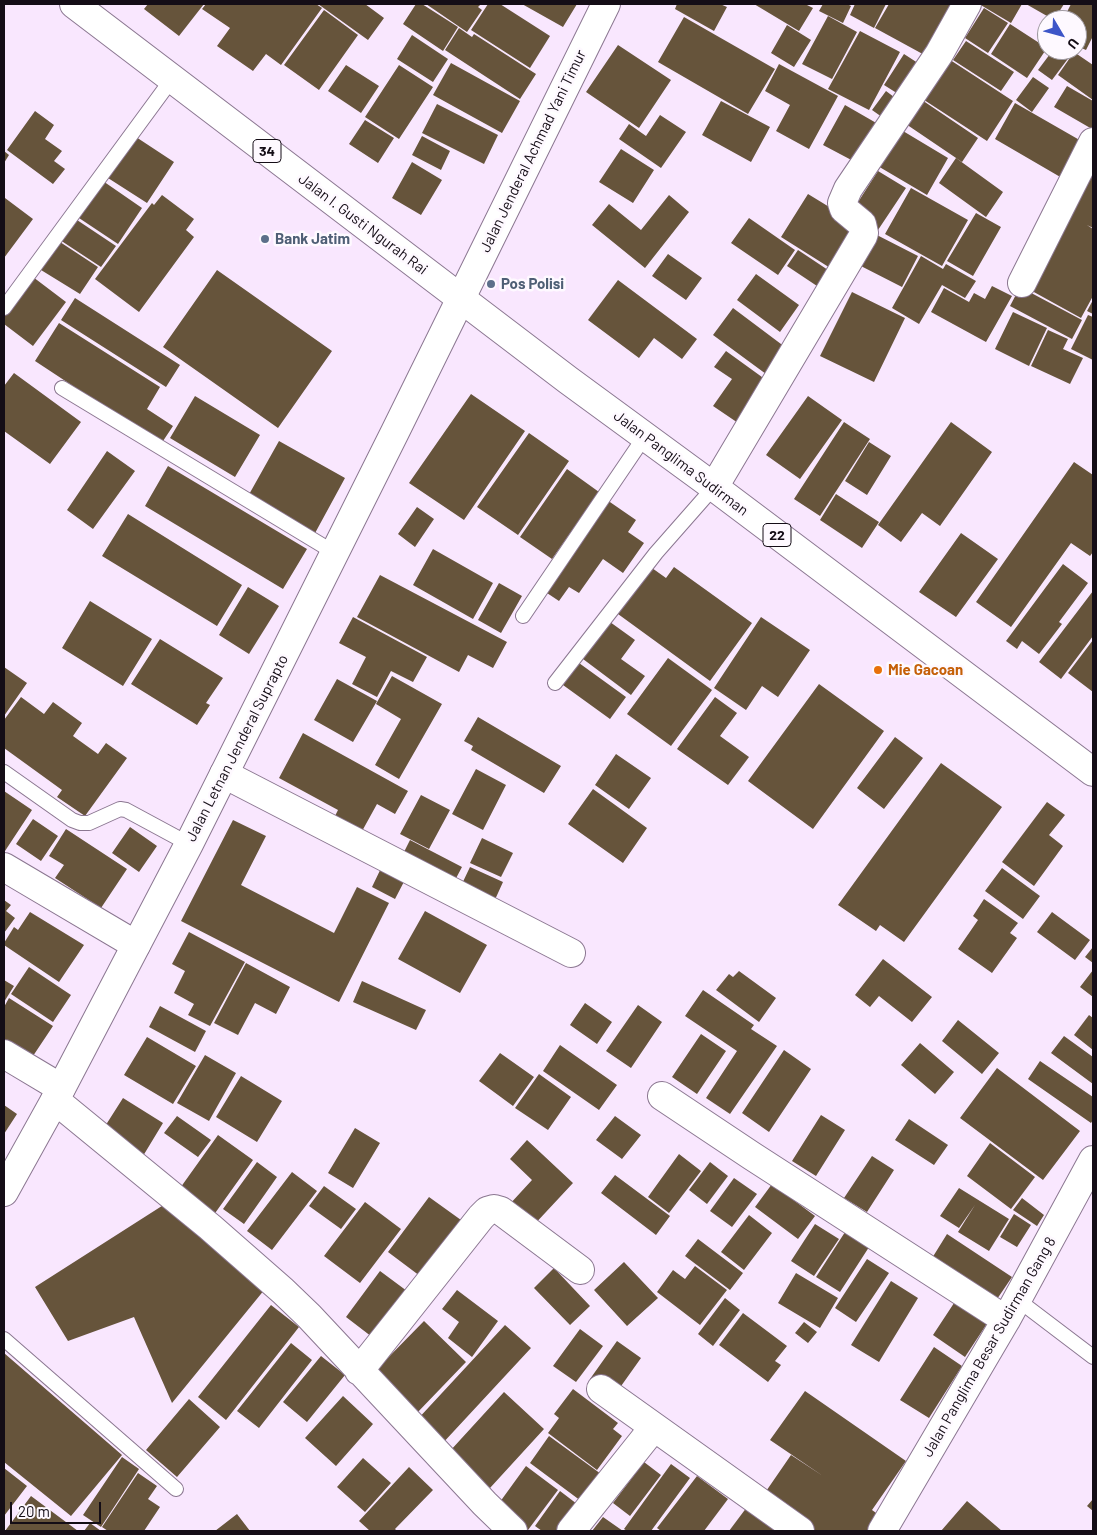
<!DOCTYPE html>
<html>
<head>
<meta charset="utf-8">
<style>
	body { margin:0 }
	#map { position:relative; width:1097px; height:1535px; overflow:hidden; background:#f9e7fe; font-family:Barlow,sans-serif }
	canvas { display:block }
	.frame { position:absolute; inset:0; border:5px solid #140d16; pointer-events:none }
	.north { position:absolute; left:1037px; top:10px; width:50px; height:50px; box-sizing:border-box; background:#fef9ff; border:1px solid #a09ba2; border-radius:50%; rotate:127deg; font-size:14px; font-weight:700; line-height:20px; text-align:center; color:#140d16 }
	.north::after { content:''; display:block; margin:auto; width:18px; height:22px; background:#3d55c8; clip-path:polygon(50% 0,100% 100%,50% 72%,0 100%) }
	.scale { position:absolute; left:10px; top:1502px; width:91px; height:22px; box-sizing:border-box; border:2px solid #140d16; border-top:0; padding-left:6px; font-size:15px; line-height:18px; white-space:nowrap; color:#140d16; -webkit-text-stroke:4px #fef9ff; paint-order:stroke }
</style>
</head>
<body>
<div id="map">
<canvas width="1097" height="1535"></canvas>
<div class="frame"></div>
<div class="north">U</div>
<div class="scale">20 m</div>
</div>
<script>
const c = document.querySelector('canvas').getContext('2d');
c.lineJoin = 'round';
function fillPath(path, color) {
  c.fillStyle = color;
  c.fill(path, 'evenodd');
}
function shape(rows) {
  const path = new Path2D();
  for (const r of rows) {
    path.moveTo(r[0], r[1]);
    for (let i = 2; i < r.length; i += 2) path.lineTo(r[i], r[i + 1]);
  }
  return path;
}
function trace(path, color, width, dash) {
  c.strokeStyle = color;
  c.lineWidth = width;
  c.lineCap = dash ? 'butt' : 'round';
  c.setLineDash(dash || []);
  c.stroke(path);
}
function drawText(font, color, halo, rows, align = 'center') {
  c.font = font + ' Barlow,sans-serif';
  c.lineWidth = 5;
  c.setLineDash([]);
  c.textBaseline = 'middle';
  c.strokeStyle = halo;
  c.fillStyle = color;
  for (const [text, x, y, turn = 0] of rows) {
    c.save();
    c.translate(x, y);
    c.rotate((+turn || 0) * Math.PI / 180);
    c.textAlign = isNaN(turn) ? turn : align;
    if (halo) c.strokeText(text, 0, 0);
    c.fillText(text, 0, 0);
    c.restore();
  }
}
fillPath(shape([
	[148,4,204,4,179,36,144,9],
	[206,4,316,4,322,8,281,65,266,54,253,71,217,46,230,28,202,9],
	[318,4,365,4,384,18,368,40],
	[416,4,422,4,458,27,443,51,403,24],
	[426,4,481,4,478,7,482,10,467,32],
	[488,4,500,4,550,36,530,68,471,30],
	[522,4,577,4,563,27],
	[677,4,720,4,727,7,714,31,675,9],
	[754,4,805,4,813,8,799,31],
	[823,4,847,4,851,6,843,23,819,11],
	[855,4,886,4,874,28,850,15],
	[889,4,954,4,930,58,875,28],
	[979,4,1022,4,1011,23],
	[1026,4,1064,4,1054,20],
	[1071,4,1093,4,1093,36,1086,50,1077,46,1077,20,1063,20],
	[984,8,1008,23,988,53,965,38],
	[324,10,358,35,319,90,284,65],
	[828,16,857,32,832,79,802,64],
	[684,17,775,69,748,114,658,62],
	[1010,24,1047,48,1027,78,991,54],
	[787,25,811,40,794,67,771,53],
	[459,28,472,37,474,34,536,74,520,99,445,50],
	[860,31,900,52,869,110,828,89],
	[412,35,448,59,433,82,397,59],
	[966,41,1014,72,1001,91,953,60],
	[618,45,671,80,639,128,586,92],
	[1053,50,1061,50,1070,56,1052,80,1038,70],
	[1074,52,1093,65,1093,100,1058,75],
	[904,54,924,67,903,97,884,85],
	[941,54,1013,101,987,141,915,94],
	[451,63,520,101,502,133,433,95],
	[779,64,838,96,809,149,776,131,790,105,765,91],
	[346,65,379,86,361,113,328,91],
	[399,65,433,87,399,139,365,117],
	[1033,77,1049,88,1032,112,1016,100],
	[1067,86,1093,101,1093,127,1092,129,1054,107],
	[886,91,902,103,889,122,872,110],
	[916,96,978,138,962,162,900,120],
	[721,101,770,127,751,162,702,135],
	[1015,103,1083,142,1062,178,995,139],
	[437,104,498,135,484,164,422,133],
	[845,105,878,124,857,163,823,145],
	[35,111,54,125,45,139,62,151,54,161,65,169,53,184,7,150],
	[660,115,686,132,661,168,619,139,629,124,646,136],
	[365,120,394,138,378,163,349,144],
	[893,125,948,158,927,195,871,162],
	[422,136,450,151,441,170,412,155],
	[136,137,174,162,147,203,108,178],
	[621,149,654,170,633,203,599,182],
	[4,151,9,155,4,163],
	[956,158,1003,192,986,217,939,183],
	[412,162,442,180,421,215,392,198],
	[1093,167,1093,228,1087,225,1093,229,1093,296,1081,318,1023,286],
	[878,171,906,188,878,230,851,213],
	[100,179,142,208,118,244,76,216],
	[911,188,968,220,942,266,885,234],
	[808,194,862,227,835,271,781,237],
	[162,195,194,219,186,230,194,237,139,312,95,279,152,203,154,205],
	[669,195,689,212,645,268,592,225,609,204,641,230],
	[5,198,33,219,4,258,4,200],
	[976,213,1001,227,973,276,947,261],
	[74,218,116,246,101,267,60,240],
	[749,218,795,250,778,275,731,243],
	[871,232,918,256,902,287,855,263],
	[60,242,98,267,80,294,41,270],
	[798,250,828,270,817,286,787,266],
	[668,254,702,278,686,300,652,276],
	[921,256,943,269,946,264,976,281,965,298,942,285,919,324,892,308],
	[217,270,332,351,278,428,163,347],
	[756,274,799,305,780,332,737,300],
	[33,277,66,302,33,346,4,324,4,316],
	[618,280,697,339,682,359,654,338,639,358,588,320],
	[992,286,1012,296,986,342,931,312,944,288,969,302,974,293,985,299],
	[1020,287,1082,320,1072,339,1010,306],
	[852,292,905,318,874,382,820,356],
	[75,298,180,365,166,387,61,320],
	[1093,300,1093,314,1087,311],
	[733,308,785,347,766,374,713,335],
	[1013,312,1047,328,1029,366,995,349],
	[1088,315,1093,317,1093,360,1071,349],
	[59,323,160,387,147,409,173,426,161,444,35,361],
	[1048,330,1068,339,1063,349,1083,358,1070,384,1031,366],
	[726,351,773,385,744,427,713,406,732,379,714,367],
	[14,373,81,422,50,464,4,431,4,386],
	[471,394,525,431,464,520,409,483],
	[195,396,260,435,235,477,170,438],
	[808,396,842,420,800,479,766,455],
	[844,422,870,439,820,516,794,499],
	[951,422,992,452,940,526,922,513,901,542,878,525],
	[529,433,569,461,518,535,477,507],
	[279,441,345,478,314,535,247,498],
	[869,442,891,456,867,495,845,481],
	[107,451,135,471,93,529,67,510],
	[1074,462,1093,475,1093,552,1090,556,1071,543,1011,627,976,602],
	[168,466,307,549,283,589,145,506],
	[567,469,599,492,552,559,520,537],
	[836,494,879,522,862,548,820,520],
	[607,500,636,520,628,532,644,543,623,573,603,559,579,593,569,587,559,601,544,591],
	[417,507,434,519,415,547,398,534],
	[128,514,242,585,217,626,102,556],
	[961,533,998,559,956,617,919,592],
	[433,549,493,583,473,619,413,585],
	[1063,564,1088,583,1059,622,1062,624,1039,654,1022,641,1017,649,1006,641],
	[674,567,752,623,710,681,618,614,652,568,666,578],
	[380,575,507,642,493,668,468,655,459,672,357,617],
	[499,583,522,596,501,633,478,620],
	[248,587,279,606,249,654,219,635],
	[1093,591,1093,636,1061,679,1039,662],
	[90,601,152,639,123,686,62,648],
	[353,617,427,657,413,682,391,671,377,697,352,684,366,657,339,643],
	[761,617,810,650,778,697,762,686,746,710,714,688],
	[610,622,635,640,621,659,645,676,631,695,583,659],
	[160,639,223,678,206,703,210,705,197,725,131,684],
	[1093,640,1093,692,1068,673],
	[668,658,712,690,671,746,627,714],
	[579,663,626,697,610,719,563,685],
	[4,667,27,683,4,716],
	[392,676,442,704,399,779,375,765,401,719,376,704],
	[337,679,377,701,353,742,314,720],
	[819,684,884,731,813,829,748,781],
	[21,697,44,714,53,702,82,723,73,736,98,754,106,743,127,758,85,816,57,797,62,790,4,748,4,720],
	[715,697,737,713,720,736,749,757,728,785,677,749],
	[478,717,561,766,544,793,471,750,473,746,464,741],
	[303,733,408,791,395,814,377,804,361,833,334,818,338,810,279,778],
	[895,737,923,758,884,809,857,788],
	[616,754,651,778,629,809,595,785],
	[941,763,1002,807,904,942,880,925,876,931,838,905],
	[476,769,506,785,483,830,452,814],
	[593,789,647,828,623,863,568,824],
	[4,791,32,810,5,851,4,850],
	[421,795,450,810,429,849,400,834],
	[1047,802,1065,815,1049,835,1063,846,1034,886,1002,862],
	[33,819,58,836,41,861,16,844],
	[233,820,266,836,241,885,334,933,357,887,389,903,339,1002,181,921],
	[130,827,157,846,139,872,112,853],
	[66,829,127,869,101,908,55,878,64,865,49,856],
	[482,838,513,853,501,877,470,863],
	[410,840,462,867,454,882,402,856],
	[384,862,408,874,395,899,372,887],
	[470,867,503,882,493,904,460,888],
	[1002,868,1040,896,1023,919,985,891],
	[984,899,1018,923,1010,933,1017,938,992,973,958,949,978,920,973,916],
	[4,900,11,905,6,911,15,918,4,933],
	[425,911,487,945,460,993,398,959],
	[30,912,84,945,59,982,4,945,4,943,14,927,18,930],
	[1052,912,1090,940,1075,960,1037,932],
	[189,932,245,962,210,1026,188,1015,194,1004,174,993,185,971,172,964],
	[1093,947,1093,963,1085,957],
	[883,959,932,997,912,1022,879,996,870,1007,855,995],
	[246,963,290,987,276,1014,255,1003,238,1035,214,1023],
	[29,967,71,995,53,1022,11,994],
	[1093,970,1093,997,1080,987],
	[739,971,776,998,759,1022,716,990,729,974,733,977],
	[4,980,14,986,4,1002],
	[362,981,426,1010,416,1030,353,1002],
	[703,990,754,1025,751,1029,777,1046,730,1114,706,1098,737,1051,685,1016],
	[9,998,53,1026,31,1059,4,1041,4,1007],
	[585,1003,612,1022,597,1044,570,1025],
	[638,1005,662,1022,631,1068,606,1051],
	[160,1006,206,1031,195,1052,149,1027],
	[1089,1015,1093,1018,1093,1050,1074,1035],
	[958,1020,999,1053,982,1074,942,1041],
	[701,1034,726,1051,697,1094,672,1077],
	[1064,1036,1093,1057,1093,1084,1051,1053],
	[147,1037,196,1066,173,1104,124,1075],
	[920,1043,954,1072,935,1094,901,1065],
	[560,1045,617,1085,599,1110,543,1071],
	[784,1050,811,1069,769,1132,742,1113],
	[500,1053,534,1077,513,1106,479,1081],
	[205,1055,236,1073,209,1121,177,1103],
	[1040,1061,1093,1097,1093,1120,1091,1123,1028,1079],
	[997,1068,1080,1131,1043,1180,960,1118],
	[539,1074,571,1097,548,1130,515,1108],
	[241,1076,282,1101,257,1142,216,1117],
	[123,1098,163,1123,143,1156,102,1131],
	[4,1105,17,1114,4,1134],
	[821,1115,845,1130,816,1176,792,1161],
	[177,1116,211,1140,198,1157,164,1133],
	[615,1116,641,1135,622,1159,596,1140],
	[909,1119,948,1145,934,1165,895,1140],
	[355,1128,380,1143,353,1188,328,1173],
	[218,1135,253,1160,213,1216,178,1191],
	[527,1140,573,1183,532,1227,509,1205,532,1180,510,1159],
	[990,1143,1035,1177,1011,1209,967,1176],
	[679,1154,701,1171,669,1213,648,1197],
	[872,1156,894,1170,867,1212,844,1198],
	[257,1162,277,1177,244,1224,223,1209],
	[710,1162,728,1176,707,1204,689,1190],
	[292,1172,317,1191,272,1250,247,1231],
	[615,1175,670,1216,656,1235,601,1193],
	[734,1178,757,1194,732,1227,710,1211],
	[772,1184,815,1216,798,1239,755,1207],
	[324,1186,356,1209,341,1229,309,1206],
	[959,1188,1009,1219,989,1251,958,1232,975,1205,959,1228,940,1216],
	[429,1197,461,1220,420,1276,388,1252],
	[1022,1198,1044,1215,1037,1226,1013,1210],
	[365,1202,401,1229,360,1283,324,1256],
	[165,1204,265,1289,172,1403,134,1317,68,1341,35,1287],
	[1014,1214,1031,1225,1017,1247,1000,1237],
	[749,1215,772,1233,744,1270,721,1252],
	[815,1224,839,1239,814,1276,791,1261],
	[847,1229,871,1244,840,1292,816,1277],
	[947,1234,1012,1277,993,1305,929,1263],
	[698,1239,743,1273,730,1290,685,1256],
	[867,1259,889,1273,856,1322,835,1308],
	[624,1262,658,1298,627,1326,594,1290],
	[695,1266,727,1290,700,1325,657,1292,673,1270,685,1279],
	[554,1268,590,1306,570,1325,534,1288],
	[380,1271,411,1294,376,1340,346,1317],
	[796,1273,838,1298,820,1328,778,1303],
	[891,1281,918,1298,879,1362,851,1345],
	[457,1290,498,1321,472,1357,448,1338,459,1322,442,1309],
	[958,1297,990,1319,965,1357,933,1335],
	[725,1298,740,1310,713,1346,698,1334],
	[271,1305,299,1327,226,1420,198,1397],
	[743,1313,787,1346,775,1361,781,1365,768,1382,719,1345],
	[424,1321,466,1362,416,1414,374,1372],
	[804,1322,817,1332,808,1343,795,1333],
	[505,1325,531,1348,441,1445,416,1421],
	[580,1329,603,1346,576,1382,553,1366],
	[617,1341,641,1358,614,1396,590,1379],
	[291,1343,312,1360,259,1428,237,1411],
	[934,1347,962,1366,929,1418,900,1400],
	[4,1353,122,1455,71,1516,4,1462],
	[321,1356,345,1375,307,1422,283,1402],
	[573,1389,618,1423,613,1429,622,1436,597,1470,548,1433,559,1418,554,1414],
	[805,1391,906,1461,872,1510,883,1518,875,1531,805,1531,760,1500,791,1455,823,1476,770,1440],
	[504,1392,544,1429,490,1488,450,1451],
	[343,1396,373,1424,336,1466,305,1438],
	[189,1399,220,1427,177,1477,146,1450],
	[549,1436,601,1474,581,1501,530,1463],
	[122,1457,139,1469,101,1527,83,1515],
	[363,1458,391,1483,365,1512,337,1487],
	[644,1462,661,1475,630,1516,613,1503],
	[671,1464,690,1478,651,1531,627,1531,624,1529],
	[526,1466,558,1490,528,1530,497,1506],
	[409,1467,433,1490,395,1529,397,1531,370,1531,359,1521],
	[4,1468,27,1486,4,1516],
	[138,1473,157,1486,148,1499,160,1507,144,1531,108,1531,102,1527],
	[697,1476,728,1499,704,1531,661,1531,657,1528],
	[560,1491,577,1504,557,1531,542,1531,535,1526],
	[31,1496,78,1531,5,1531],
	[1093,1499,1093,1511,1087,1506],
	[967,1501,1002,1531,941,1531],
	[750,1503,788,1531,729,1531],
	[237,1514,250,1531,215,1531],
	[603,1517,623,1531,592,1531],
	[90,1523,101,1531,84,1531]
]), '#66543b');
const lane = shape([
	[4,308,172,79],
	[62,388,335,553],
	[523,616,645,436],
	[555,683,656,553,714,487],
	[4,772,72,820,80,823,89,823,120,809,126,810,189,844],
	[1018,1300,1093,1357],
	[4,1339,176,1489]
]);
const street = shape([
	[1022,283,1093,142],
	[714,487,863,236,864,233,862,224,844,209,842,203,848,189,939,54,967,4],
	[224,774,571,953],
	[4,867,136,945],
	[4,1054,61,1088],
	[662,1096,752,1156,1006,1320],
	[55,1100,210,1227,283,1291,309,1316,485,1504,513,1531],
	[359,1371,481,1217,487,1211,494,1209,501,1211,580,1270],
	[601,1389,800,1531],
	[571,1531,654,1427],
	[882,1531,1006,1320,1093,1160]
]);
const secondary = shape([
	[4,1192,55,1100,189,844,395,432,606,4]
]);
const highway = shape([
	[74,4,568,380,714,487,1093,772]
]);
trace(lane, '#8b7791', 16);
trace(street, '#8b7791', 30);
trace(secondary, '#8b7791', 30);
trace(highway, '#8b7791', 30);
trace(lane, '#fff', 14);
trace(street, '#fff', 28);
trace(secondary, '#fff', 28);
trace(highway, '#fff', 28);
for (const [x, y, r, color] of [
	[265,239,5,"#5c6f8a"],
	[491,284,5,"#5c6f8a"],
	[878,670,5,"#e8710a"]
]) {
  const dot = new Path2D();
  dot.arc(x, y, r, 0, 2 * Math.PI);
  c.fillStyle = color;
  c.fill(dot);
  trace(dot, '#fef9ff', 2);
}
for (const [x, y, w] of [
	[267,151,28],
	[777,535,28]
]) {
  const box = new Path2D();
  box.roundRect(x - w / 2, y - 11.5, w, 23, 4);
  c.fillStyle = '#fef9ff';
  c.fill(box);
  trace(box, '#140d16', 1);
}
drawText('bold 14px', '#140d16', null, [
	["34",267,151],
	["22",777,535]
]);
drawText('15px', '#140d16', '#fef9ff', [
	["Jalan Jenderal Achmad Yani Timur",533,151,-64],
	["Jalan I. Gusti Ngurah Rai",363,224,37],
	["Jalan Panglima Sudirman",681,463,37],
	["Jalan Letnan Jenderal Suprapto",237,748,-63],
	["Jalan Panglima Besar Sudirman Gang 8",989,1347,-60]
]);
drawText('bold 15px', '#4e5e75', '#fef9ff', [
	["Bank Jatim",275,239],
	["Pos Polisi",501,284]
], 'left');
drawText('bold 15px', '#c56008', '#fef9ff', [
	["Mie Gacoan",888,670]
], 'left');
</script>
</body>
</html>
